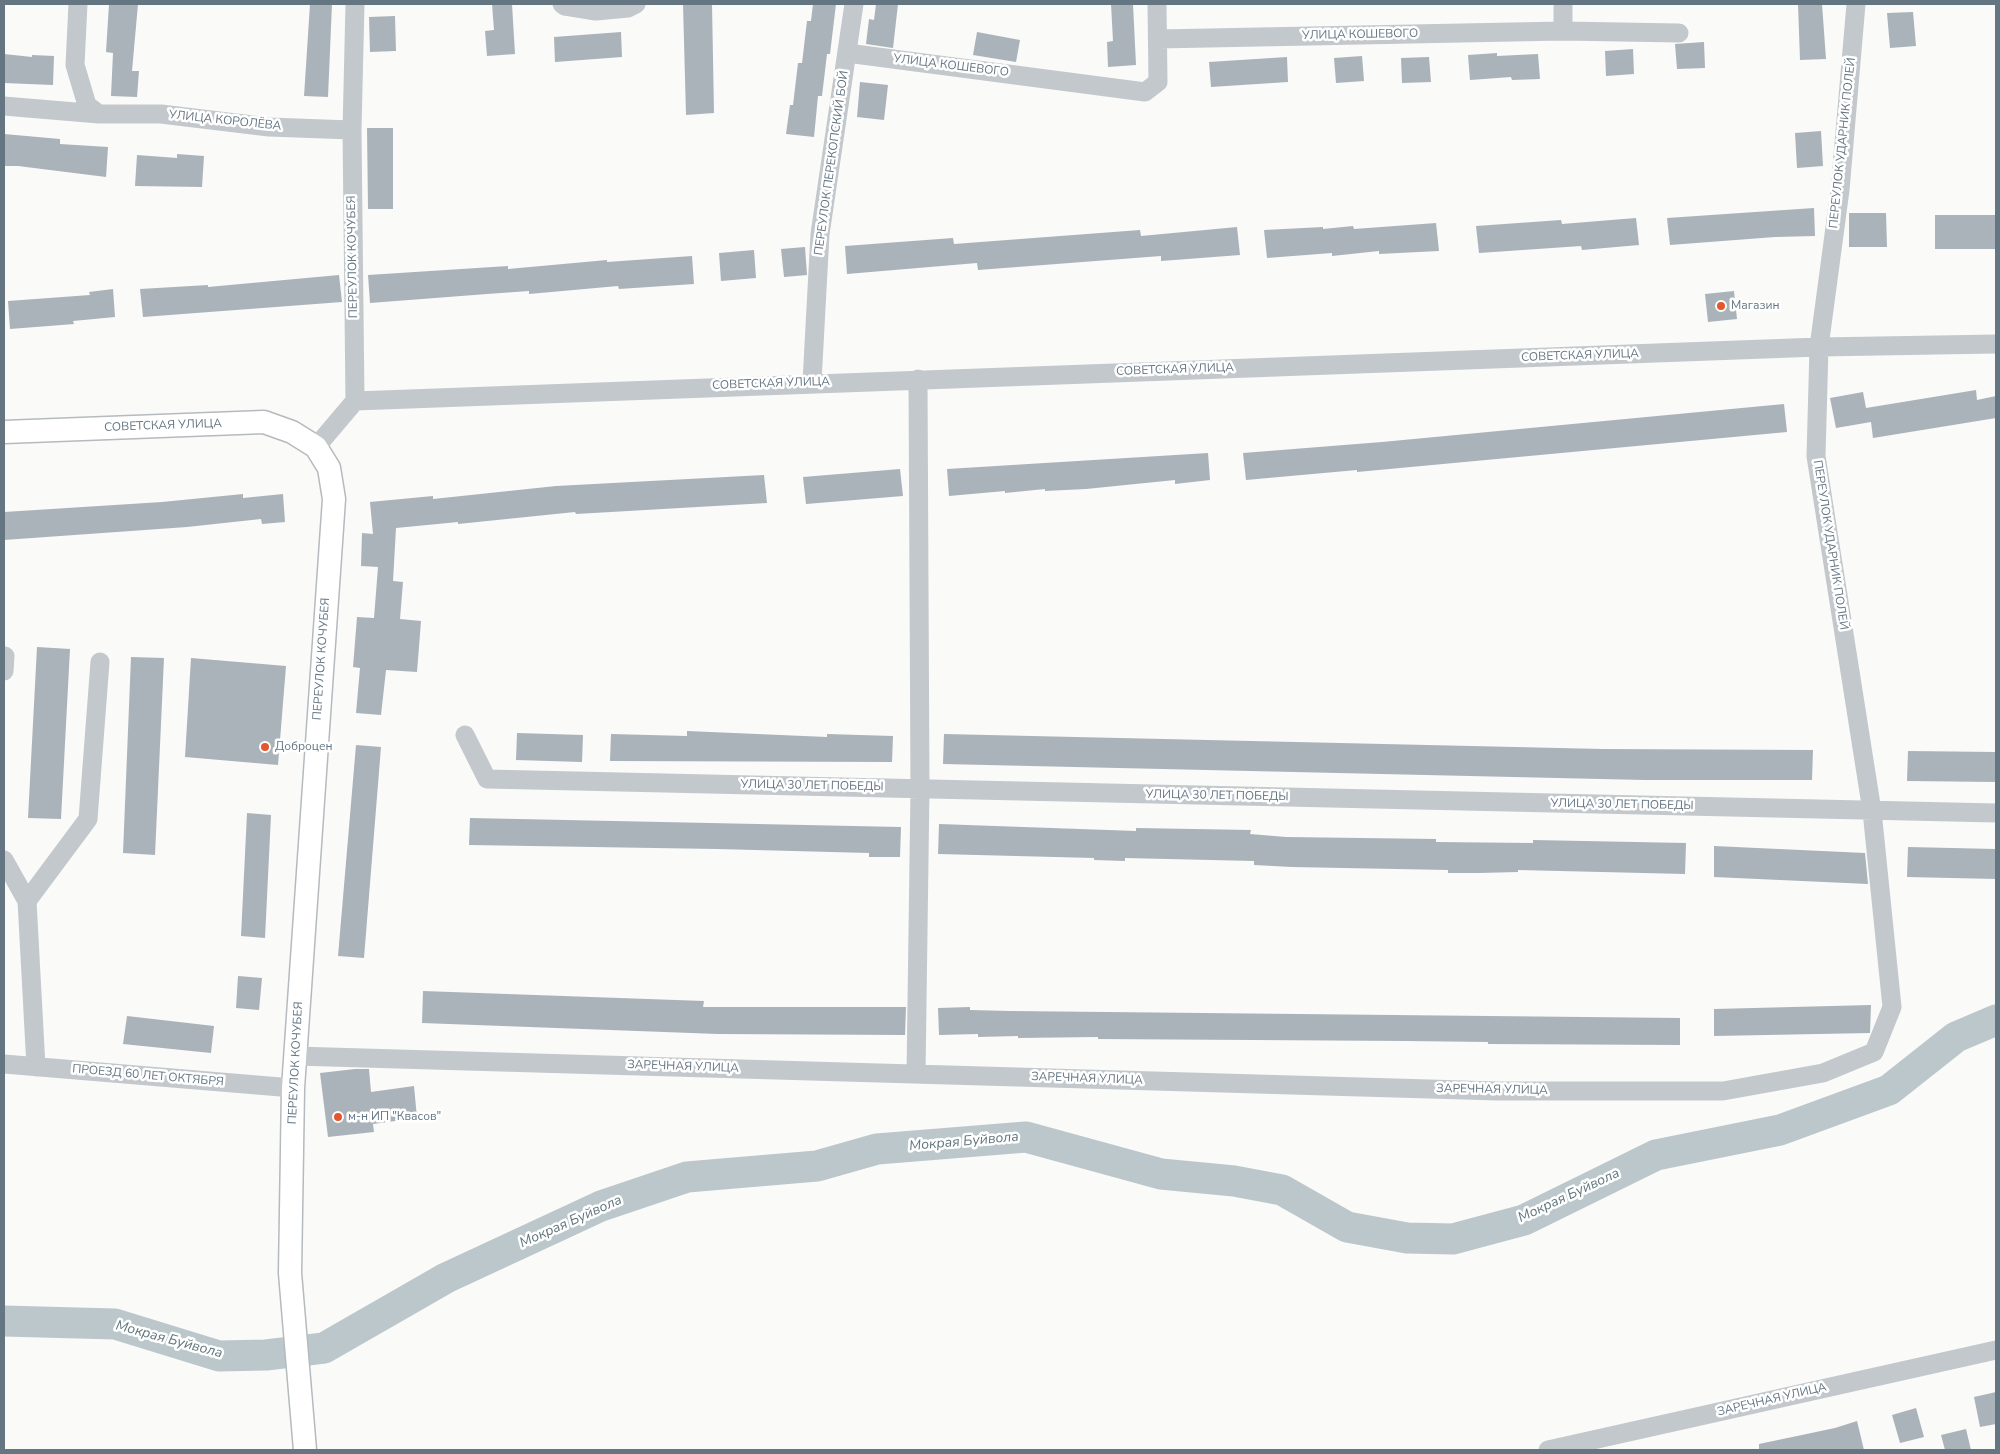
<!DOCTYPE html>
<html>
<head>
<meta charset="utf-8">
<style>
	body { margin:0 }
	#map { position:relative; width:2000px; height:1454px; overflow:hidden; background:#fafaf8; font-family:"Nunito Sans",sans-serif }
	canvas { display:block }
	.frame { position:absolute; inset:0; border:5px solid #657683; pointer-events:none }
</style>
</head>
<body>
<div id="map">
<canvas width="2000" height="1454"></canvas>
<div class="frame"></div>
</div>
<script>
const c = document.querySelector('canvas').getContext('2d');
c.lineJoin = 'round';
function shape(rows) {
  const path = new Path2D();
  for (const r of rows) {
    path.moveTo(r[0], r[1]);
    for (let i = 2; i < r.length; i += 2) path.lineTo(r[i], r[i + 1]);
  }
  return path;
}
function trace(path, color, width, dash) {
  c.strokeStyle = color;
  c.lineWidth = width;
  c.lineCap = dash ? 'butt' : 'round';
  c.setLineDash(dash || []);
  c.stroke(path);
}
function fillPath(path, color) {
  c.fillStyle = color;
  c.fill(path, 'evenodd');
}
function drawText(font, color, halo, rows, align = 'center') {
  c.font = font + ' "Nunito Sans",sans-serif';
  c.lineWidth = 5;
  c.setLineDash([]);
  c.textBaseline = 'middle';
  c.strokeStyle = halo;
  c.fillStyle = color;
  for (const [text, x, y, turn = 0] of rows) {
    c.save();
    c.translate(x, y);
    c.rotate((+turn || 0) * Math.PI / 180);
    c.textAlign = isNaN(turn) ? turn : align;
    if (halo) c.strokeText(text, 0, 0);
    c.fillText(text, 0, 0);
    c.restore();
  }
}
trace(shape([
	[4,1321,115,1324,219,1356,266,1355,324,1348,446,1278,601,1206,687,1177,817,1166,877,1149,1026,1137,1161,1174,1234,1181,1282,1190,1347,1227,1407,1238,1453,1239,1524,1220,1656,1155,1780,1130,1889,1090,1956,1037,1996,1020]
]), '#bbc7cb', 31);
fillPath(shape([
	[109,4,138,4,132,71,139,71,137,97,111,96,113,53,106,52],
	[310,4,332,4,328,97,304,96],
	[492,4,512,4,515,54,487,56,485,31,494,30],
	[683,4,712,4,714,113,686,115],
	[813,4,836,4,830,54,827,54,822,96,818,96,814,137,786,134,790,105,793,105,798,63,802,63,807,21,811,21],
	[876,4,898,4,893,48,866,44,869,19,874,20],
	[1111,4,1133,4,1136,65,1108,67,1107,42,1113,41],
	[1798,4,1822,4,1826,59,1800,60],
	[1913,12,1916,46,1890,48,1887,13],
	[395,16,396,51,370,52,369,17],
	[621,32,622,57,555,62,554,37],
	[977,32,1020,40,1016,62,973,55],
	[1704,42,1705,68,1677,69,1675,44],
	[1633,49,1634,74,1606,76,1605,51],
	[1497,53,1497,56,1538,54,1540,79,1512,80,1511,77,1470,80,1468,55],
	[4,54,32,57,32,55,54,56,53,85,4,83],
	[1362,56,1364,81,1336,83,1334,58],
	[1287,57,1288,82,1211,87,1209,62],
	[1429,57,1431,82,1402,83,1401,58],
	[860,82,888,85,884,120,857,117],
	[367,128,393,128,393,209,368,209],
	[1821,131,1823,166,1797,168,1795,133],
	[4,134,60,139,60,144,108,147,106,177,18,166,4,166],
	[177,154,204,156,202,187,135,186,137,155,177,158],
	[1814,208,1815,236,1775,237,1670,245,1667,218],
	[1849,213,1886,213,1887,247,1849,247],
	[1935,215,1996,215,1996,249,1935,249],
	[1636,218,1639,245,1582,250,1581,246,1479,253,1476,226,1561,220,1562,224],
	[1436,223,1439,251,1379,254,1379,251,1332,256,1332,253,1267,258,1264,230,1323,227,1323,229,1353,226,1354,229],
	[1237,227,1240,255,1161,261,1161,256,978,270,977,263,847,274,845,246,953,238,954,244,1140,230,1141,236],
	[805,247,807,275,784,277,781,249],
	[754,250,756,278,721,281,719,253],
	[692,256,694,284,619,289,618,286,529,294,529,291,487,294,370,303,368,275,508,266,508,269,607,260,607,262],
	[339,275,342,302,143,317,140,289,208,285,208,287],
	[113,289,115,317,73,321,74,324,10,329,8,301,90,295,89,292],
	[1734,291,1737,319,1708,322,1705,294],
	[1976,390,1977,400,1996,396,1996,418,1873,438,1871,422,1836,428,1830,398,1863,392,1866,408],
	[1784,404,1787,432,1357,472,1357,470,1246,480,1243,453,1382,442],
	[1208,453,1210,480,1175,484,1175,480,1086,489,1045,491,1045,489,1005,493,1005,491,949,496,947,469],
	[900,469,903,496,806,504,803,477],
	[764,475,767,503,576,514,575,512,458,524,458,522,396,528,393,581,403,582,400,619,421,621,417,672,386,670,381,715,356,713,360,668,353,667,357,617,374,618,378,567,361,566,362,533,373,534,370,502,433,496,433,499,556,486],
	[243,494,243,498,283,494,285,522,262,524,261,519,187,527,4,540,4,512,162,502],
	[37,647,70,649,61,819,28,818],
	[131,657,164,658,155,855,123,853],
	[191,658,286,666,278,765,185,757],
	[687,731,827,737,827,734,893,736,892,762,610,761,611,734,687,736],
	[517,733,583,735,582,762,516,760],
	[944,734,1603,749,1813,750,1812,780,1645,780,943,764],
	[356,745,381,747,364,958,338,956],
	[1908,751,1996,752,1996,782,1907,781],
	[247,813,271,815,265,938,241,936],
	[470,818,901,827,900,857,869,857,869,853,717,849,469,845],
	[939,824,1136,831,1136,828,1251,830,1250,834,1286,837,1436,839,1436,842,1533,843,1533,840,1686,843,1685,874,1518,870,1518,872,1479,873,1448,873,1448,870,1292,867,1254,865,1254,861,1125,858,1125,861,1094,860,1094,858,938,854],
	[1714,846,1865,853,1868,884,1714,877],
	[1908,847,1996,849,1996,879,1907,877],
	[238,976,262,978,259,1010,236,1008],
	[423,991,704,1001,703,1007,906,1007,905,1035,718,1034,422,1023],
	[1871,1005,1870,1033,1714,1036,1714,1009],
	[970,1007,970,1010,1010,1011,1680,1018,1680,1045,1488,1044,1488,1042,1406,1041,1098,1039,1098,1037,1018,1038,1018,1036,978,1037,978,1034,939,1035,938,1008],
	[127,1016,214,1026,211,1053,123,1044],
	[355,1069,369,1069,371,1092,414,1086,417,1118,373,1124,374,1132,328,1137,320,1073],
	[1996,1392,1996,1424,1980,1427,1974,1397],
	[1916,1408,1924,1437,1900,1443,1892,1415],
	[1857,1421,1864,1450,1759,1450,1759,1444,1835,1428],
	[1966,1429,1971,1450,1945,1450,1941,1435]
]), '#aab3b9');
const major = shape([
	[4,432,264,422,292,432,316,447,329,468,334,499,293,1088,290,1273,305,1450]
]);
trace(major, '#b5babe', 25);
trace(shape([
	[78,4,75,65,87,105,99,114],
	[562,4,565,6,596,11,628,8,636,4],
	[1563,31,1563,4],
	[1158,39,1563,31,1679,33],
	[847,53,1145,92,1158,82,1157,4],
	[4,106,99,114,161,114,269,127,352,130],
	[812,382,820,234,854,4],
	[355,401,1819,347,1996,344],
	[316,447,355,401,352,130,355,4],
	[4,671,5,656],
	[465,735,487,779,1996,813],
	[4,860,27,901],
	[295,1056,1498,1091,1723,1091,1823,1073,1874,1052,1892,1007,1872,811,1816,456,1819,347,1840,190,1856,4],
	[4,1064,293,1088],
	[36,1067,27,901,88,819,100,662],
	[916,1074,920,789,918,379],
	[1548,1450,1996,1350]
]), '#c3c8cc', 19);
trace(major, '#fff', 22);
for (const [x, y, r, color] of [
	[1721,306,5,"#e4572e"],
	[265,747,5,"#e4572e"],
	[338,1117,5,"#e4572e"]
]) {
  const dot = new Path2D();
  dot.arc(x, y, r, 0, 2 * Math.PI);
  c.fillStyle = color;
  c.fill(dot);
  trace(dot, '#fff', 2);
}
drawText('12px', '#657683', '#fff', [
	["УЛИЦА КОШЕВОГО",1360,35,-1],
	["УЛИЦА КОШЕВОГО",951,66,7],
	["УЛИЦА КОРОЛЁВА",225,121,6],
	["ПЕРЕУЛОК УДАРНИК ПОЛЕЙ",1843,143,-84],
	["ПЕРЕУЛОК ПЕРЕКОПСКИЙ БОЙ",832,163,-82],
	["ПЕРЕУЛОК КОЧУБЕЯ",353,257,-91],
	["СОВЕТСКАЯ УЛИЦА",1580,356,-2],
	["СОВЕТСКАЯ УЛИЦА",1175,370,-2],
	["СОВЕТСКАЯ УЛИЦА",771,384,-2],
	["СОВЕТСКАЯ УЛИЦА",163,426,-2],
	["ПЕРЕУЛОК УДАРНИК ПОЛЕЙ",1830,545,81],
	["ПЕРЕУЛОК КОЧУБЕЯ",322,659,-86],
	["УЛИЦА 30 ЛЕТ ПОБЕДЫ",812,786,1],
	["УЛИЦА 30 ЛЕТ ПОБЕДЫ",1217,796,1],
	["УЛИЦА 30 ЛЕТ ПОБЕДЫ",1622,805,1],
	["ПЕРЕУЛОК КОЧУБЕЯ",296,1063,-87],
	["ЗАРЕЧНАЯ УЛИЦА",683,1067,2],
	["ПРОЕЗД 60 ЛЕТ ОКТЯБРЯ",148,1076,5],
	["ЗАРЕЧНАЯ УЛИЦА",1087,1079,2],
	["ЗАРЕЧНАЯ УЛИЦА",1492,1090,1],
	["ЗАРЕЧНАЯ УЛИЦА",1772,1400,-13]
]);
drawText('12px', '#657683', '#fff', [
	["Магазин",1731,306],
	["Доброцен",275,747],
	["м-н ИП \"Квасов\"",348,1117]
], 'left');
drawText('italic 14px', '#60757c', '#fff', [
	["Мокрая Буйвола",964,1142,-5],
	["Мокрая Буйвола",1569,1196,-25],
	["Мокрая Буйвола",571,1222,-24],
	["Мокрая Буйвола",169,1340,15]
]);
</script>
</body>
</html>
